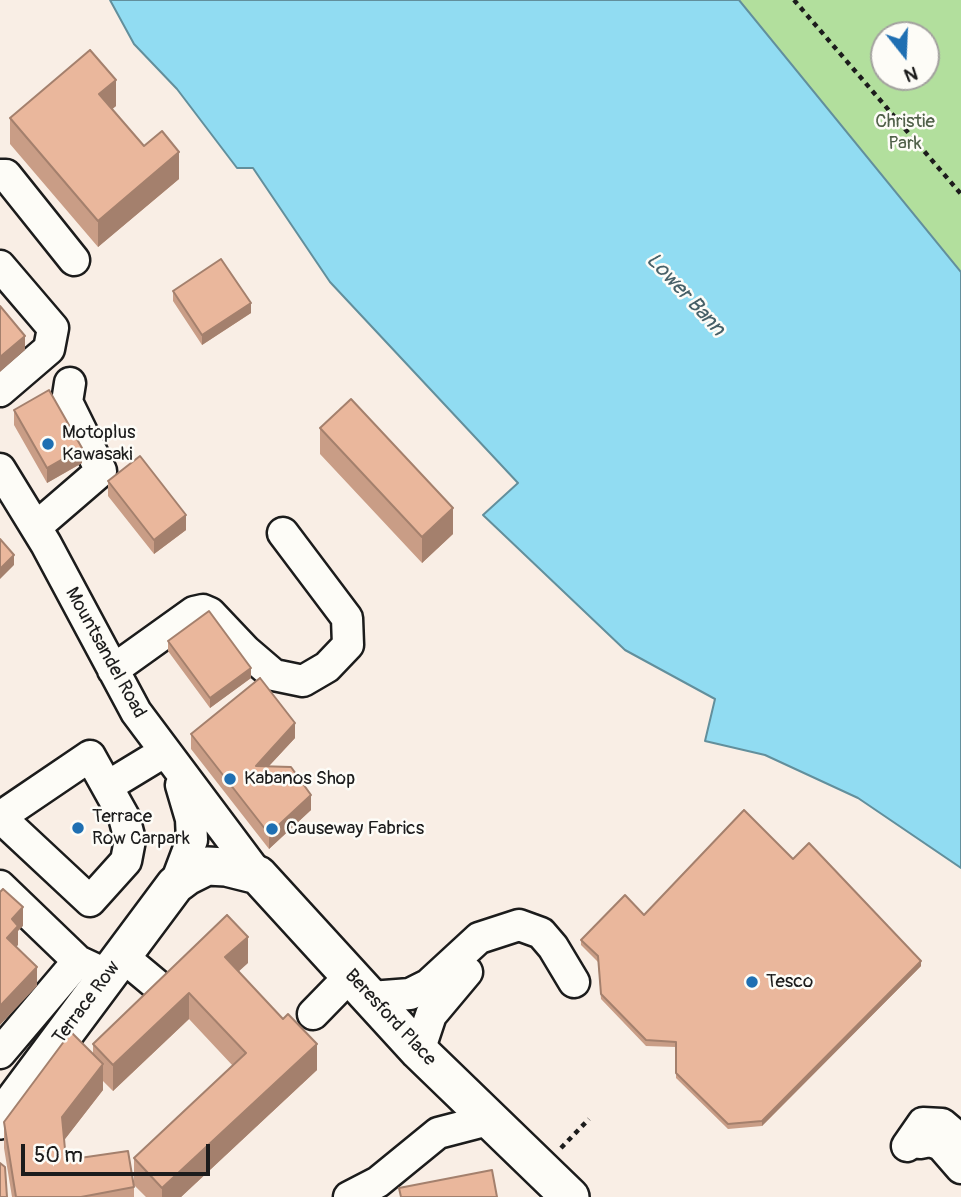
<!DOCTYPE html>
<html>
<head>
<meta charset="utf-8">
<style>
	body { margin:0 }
	#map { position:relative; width:961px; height:1197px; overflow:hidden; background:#f9eee5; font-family:Pangolin,sans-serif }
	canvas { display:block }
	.north { position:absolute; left:870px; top:21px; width:70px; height:70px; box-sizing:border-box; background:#fdfcf7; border:2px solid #a3a29f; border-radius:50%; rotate:162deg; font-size:19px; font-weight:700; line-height:28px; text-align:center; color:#1c1c1c }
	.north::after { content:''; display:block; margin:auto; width:24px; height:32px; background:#1f6fb2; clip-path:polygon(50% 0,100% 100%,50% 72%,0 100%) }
	.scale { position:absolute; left:21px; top:1144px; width:189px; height:32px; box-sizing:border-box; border:4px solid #1c1c1c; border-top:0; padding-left:9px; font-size:21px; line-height:24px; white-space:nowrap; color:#1c1c1c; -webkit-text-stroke:5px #fdfcf7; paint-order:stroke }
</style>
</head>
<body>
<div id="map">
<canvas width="961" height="1197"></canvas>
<div class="north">N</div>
<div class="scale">50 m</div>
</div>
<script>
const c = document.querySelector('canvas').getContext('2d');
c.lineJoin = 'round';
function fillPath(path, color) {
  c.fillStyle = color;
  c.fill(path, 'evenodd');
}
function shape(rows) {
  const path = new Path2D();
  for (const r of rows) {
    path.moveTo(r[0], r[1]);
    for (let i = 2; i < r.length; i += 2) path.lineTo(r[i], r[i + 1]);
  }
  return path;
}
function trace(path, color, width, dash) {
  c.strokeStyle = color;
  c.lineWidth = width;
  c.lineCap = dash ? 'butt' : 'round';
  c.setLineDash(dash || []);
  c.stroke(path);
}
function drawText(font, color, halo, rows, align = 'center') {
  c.font = font + ' Pangolin,sans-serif';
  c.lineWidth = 5;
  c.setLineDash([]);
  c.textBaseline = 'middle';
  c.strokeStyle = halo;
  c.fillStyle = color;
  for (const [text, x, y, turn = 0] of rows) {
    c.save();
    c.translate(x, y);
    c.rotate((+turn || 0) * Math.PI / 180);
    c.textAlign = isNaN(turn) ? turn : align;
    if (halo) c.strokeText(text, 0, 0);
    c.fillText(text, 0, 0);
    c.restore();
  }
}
fillPath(shape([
	[596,0,961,0,961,337],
	[884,35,926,35,926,77,884,77]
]), '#b2df9d');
const water = shape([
	[110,0,739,0,961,272,961,868,858,798,765,755,705,741,715,699,625,650,483,515,518,483,330,282,253,168,237,168,177,89,134,44,110,0]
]);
fillPath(water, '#91dcf2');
trace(water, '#628f9c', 2);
const minor = shape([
	[0,175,6,175,74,260],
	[0,266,53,328,49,349,0,391],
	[0,469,46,544,136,712,258,875],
	[36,527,101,471,67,402,70,383],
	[113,670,194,612,203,610,210,613,246,651,274,675,303,681,327,667,348,645,347,618,283,533],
	[90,756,124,817,130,840,126,861,90,901,0,817,90,756],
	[108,786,164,752],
	[175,885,192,840,191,819,181,785],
	[0,886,78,961,108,975],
	[122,956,164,991],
	[371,997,410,994,428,985,479,938,519,925,541,933,553,947,574,982],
	[313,1014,350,976],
	[419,1051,431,1015,467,972],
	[0,1053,78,961],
	[920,1143,930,1141,941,1145,961,1168],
	[907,1146,923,1123,942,1124,961,1140],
	[349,1197,378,1182,438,1133,488,1120]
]);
const major = shape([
	[0,1120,175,885,187,876,207,866,226,867,258,875,419,1051,570,1197]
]);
trace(minor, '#1c1c1c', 35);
trace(major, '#1c1c1c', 42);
trace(shape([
	[794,0,961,194],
	[561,1148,589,1119]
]), '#1c1c1c', 4.5, [5, 5]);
trace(minor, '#fdfcf7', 30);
trace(major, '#fdfcf7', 37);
fillPath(shape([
	[116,106,112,109,144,146,179,179,98,247,10,144,10,118],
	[173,291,251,313,202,345,173,301],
	[14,410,82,463,47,483,14,425],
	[320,428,453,534,422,563,320,454],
	[108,481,186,530,154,554,108,496],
	[168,641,251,678,210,708,168,651],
	[191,734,295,738,269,766,311,810,269,849,191,749],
	[793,859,921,966,762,1126,728,1129,676,1078,676,1047,646,1046,601,999,598,962,581,945,581,940,644,915],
	[248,963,238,971,317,1070,181,1197,146,1197,134,1185,134,1158,233,1066,189,1019,113,1091,103,1081,103,1090,64,1140,66,1160,134,1187,134,1197,12,1197,4,1148,4,1122,93,1054,93,1044]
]), '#c99d86');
fillPath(shape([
	[116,80,116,106,99,120,99,94],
	[179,152,179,179,98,247,98,221],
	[251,303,251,313,202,345,202,335],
	[25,336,25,350,0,372,0,357],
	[82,448,82,463,47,483,47,468],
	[453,508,453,534,422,563,422,537],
	[186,515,186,530,154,554,154,540],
	[14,555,14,565,0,579,0,569],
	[251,668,251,678,210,708,210,698],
	[295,723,295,738,256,780,256,766],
	[311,795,311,810,269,849,269,834],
	[23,907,23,926,18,931,18,945,7,957,7,938,12,919],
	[248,937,248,963,225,984,225,957],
	[921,961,921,966,762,1126,762,1121],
	[37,967,37,986,0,1025,0,1006],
	[189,993,189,1019,113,1091,113,1065],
	[317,1044,317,1070,181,1197,162,1197,162,1188],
	[103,1064,103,1090,62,1143,62,1117]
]), '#a4806d');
const building = shape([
	[90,50,116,80,99,94,144,146,162,131,179,152,98,221,10,118,90,50],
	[221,259,251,303,202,335,173,291,221,259],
	[0,306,25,336,0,357,0,306],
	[49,390,82,448,47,468,14,410,49,390],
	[351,399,453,508,422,537,320,428,351,399],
	[140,456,186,515,154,540,108,481,140,456],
	[0,539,14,555,0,569,0,539],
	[209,611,251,668,210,698,168,641,209,611],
	[260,678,295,723,256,766,291,767,311,795,269,834,191,734,260,678],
	[744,810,793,859,809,843,921,961,762,1121,728,1124,676,1073,676,1042,646,1040,601,994,598,956,581,940,625,895,644,915,744,810],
	[3,889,23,907,12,919,18,926,7,938,37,967,0,1006,0,892,3,889],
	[227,915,248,937,225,957,283,1019,288,1014,317,1044,162,1188,134,1158,246,1053,189,993,113,1065,93,1044,227,915],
	[71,1032,103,1064,62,1117,66,1160,128,1151,134,1187,81,1197,16,1197,4,1122,71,1032],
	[0,1163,5,1167,7,1197,0,1197,0,1163],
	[492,1170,497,1197,401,1197,399,1188,492,1170]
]);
fillPath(building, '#eab79c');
trace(building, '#a4806d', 2);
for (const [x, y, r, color] of [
	[48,444,7,"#1f6fb2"],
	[230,779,7,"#1f6fb2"],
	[78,828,7,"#1f6fb2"],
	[272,829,7,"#1f6fb2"],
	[752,982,7,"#1f6fb2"]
]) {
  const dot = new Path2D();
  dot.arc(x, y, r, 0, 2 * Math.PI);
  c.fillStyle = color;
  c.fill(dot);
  trace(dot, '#fdfcf7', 2.5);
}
drawText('19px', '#506049', '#fdfcf7', [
	["Christie",905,122],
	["Park",905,144]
]);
drawText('19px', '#1c1c1c', '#fdfcf7', [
	["Motoplus",62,433],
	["Kawasaki",62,455],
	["Kabanos Shop",244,779],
	["Terrace",92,817],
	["Row Carpark",92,839],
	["Causeway Fabrics",286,829],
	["Tesco",766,982]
], 'left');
drawText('19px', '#1c1c1c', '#fdfcf7', [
	["Mountsandel Road",105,653,61],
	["Terrace Row",87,1003,-53],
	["Beresford Place",390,1018,47]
]);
drawText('italic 21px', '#455f67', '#fdfcf7', [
	["Lower Bann",685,295,47]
]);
</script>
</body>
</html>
